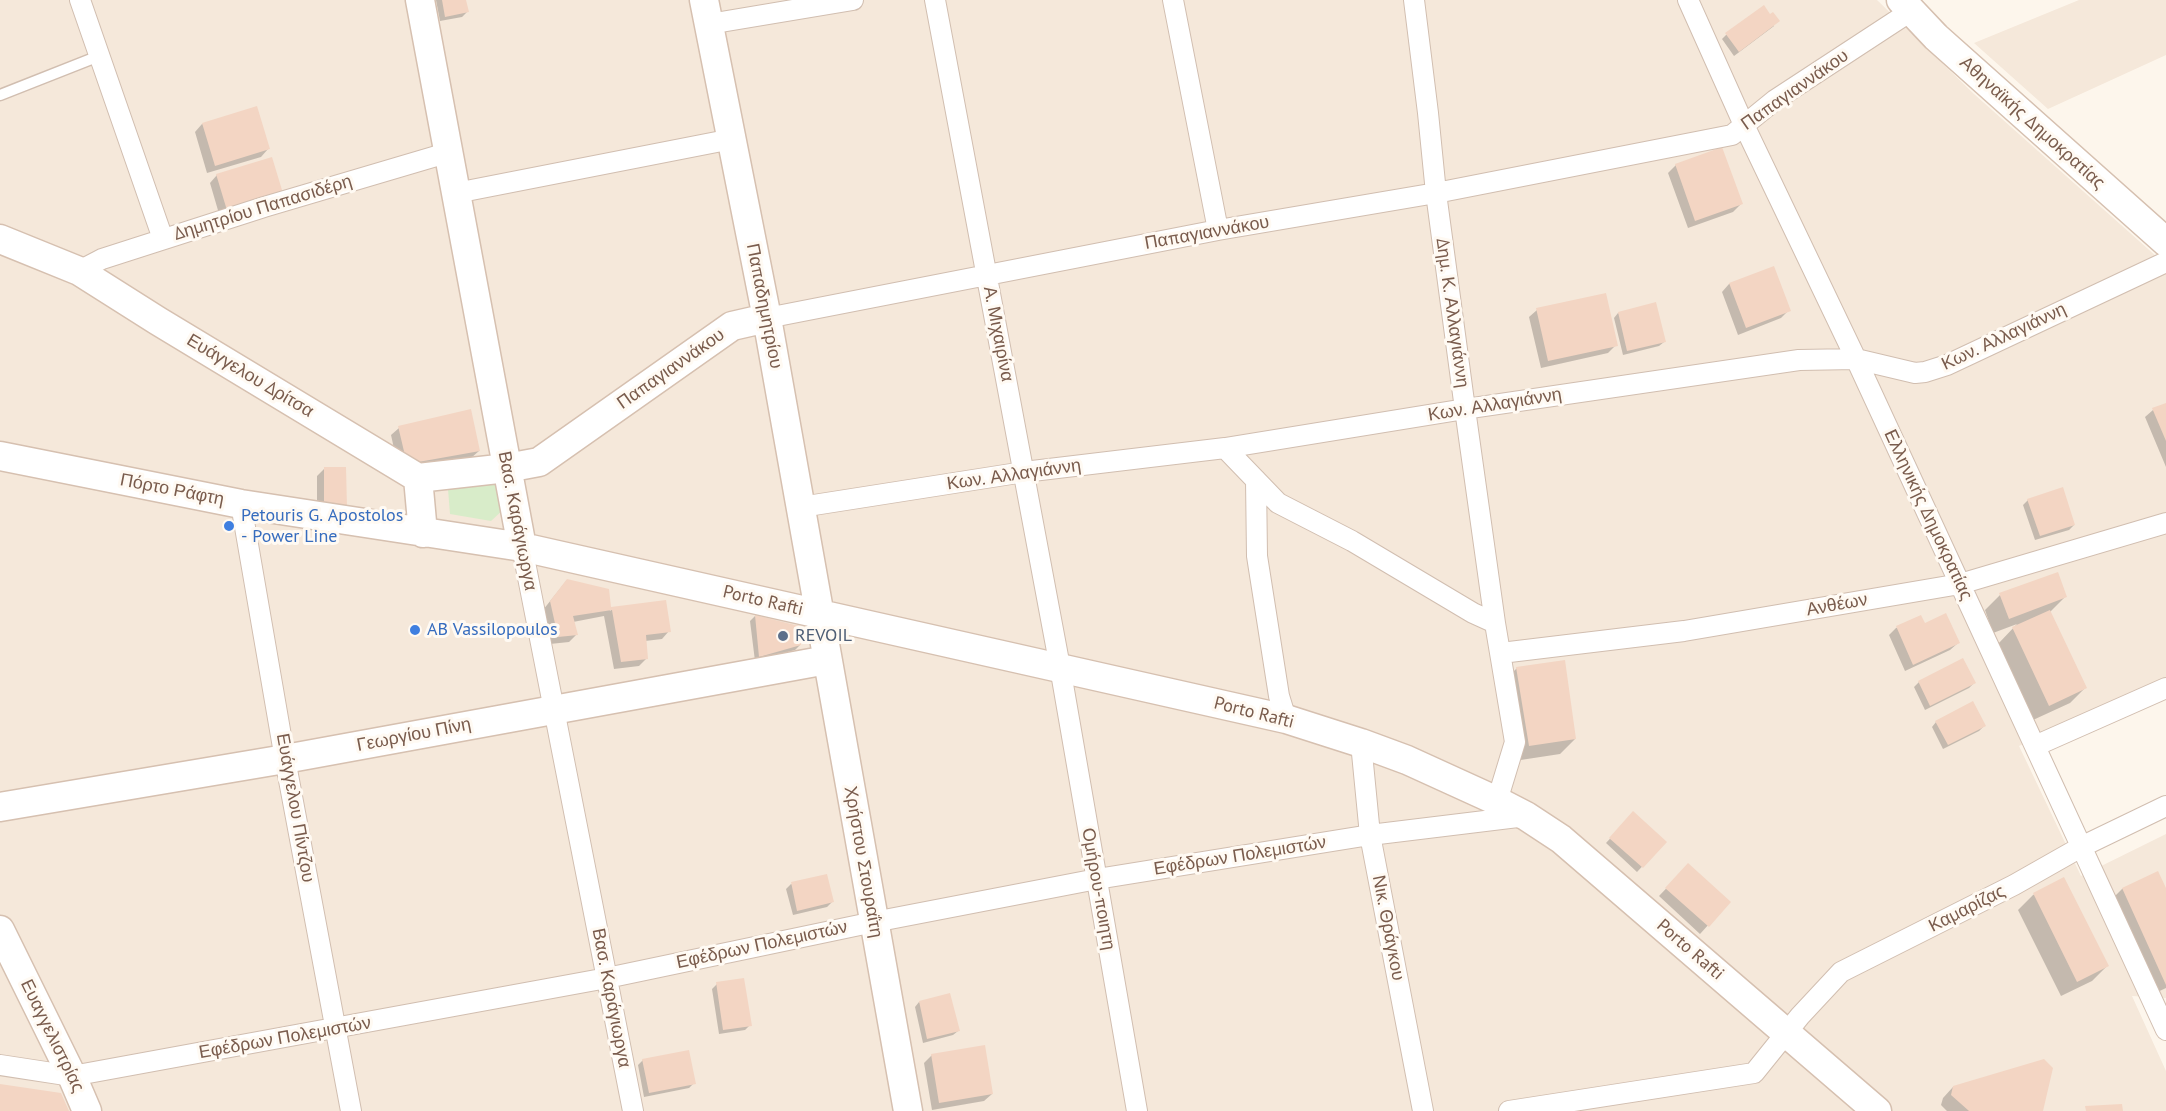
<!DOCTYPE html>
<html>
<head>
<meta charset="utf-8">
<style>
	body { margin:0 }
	canvas { display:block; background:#fdf6ec }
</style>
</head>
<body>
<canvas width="2166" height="1111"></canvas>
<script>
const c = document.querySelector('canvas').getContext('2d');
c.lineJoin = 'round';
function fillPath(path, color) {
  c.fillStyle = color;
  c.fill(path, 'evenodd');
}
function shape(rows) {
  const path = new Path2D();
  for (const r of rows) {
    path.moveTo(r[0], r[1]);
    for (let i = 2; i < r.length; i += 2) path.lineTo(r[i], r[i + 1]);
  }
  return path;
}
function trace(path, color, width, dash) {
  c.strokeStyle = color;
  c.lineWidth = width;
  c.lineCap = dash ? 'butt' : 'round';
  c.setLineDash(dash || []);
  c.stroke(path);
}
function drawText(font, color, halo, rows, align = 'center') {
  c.font = font + ' "PT Sans",sans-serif';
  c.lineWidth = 6;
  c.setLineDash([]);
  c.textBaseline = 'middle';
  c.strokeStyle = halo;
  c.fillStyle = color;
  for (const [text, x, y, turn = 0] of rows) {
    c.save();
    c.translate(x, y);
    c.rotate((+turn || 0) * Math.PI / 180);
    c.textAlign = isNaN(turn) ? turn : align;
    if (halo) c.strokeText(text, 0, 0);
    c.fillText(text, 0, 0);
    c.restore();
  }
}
fillPath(shape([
	[0,0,1877,0,1974,94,2166,265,2166,681,2019,746,2081,876,2166,834,2166,998,2132,996,2166,1071,2166,1111,0,1111],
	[2079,0,2166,0,2166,55,2048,109,1974,43]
]), '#f5e8da');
fillPath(shape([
	[500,482,505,508,491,521,450,514,448,489]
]), '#d8ecc9');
fillPath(shape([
	[436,0,465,0,467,12,462,17,440,21],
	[1770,16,1774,26,1734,56,1722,39,1726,35],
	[202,124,268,149,261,157,207,173,195,132],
	[1676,165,1741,204,1733,212,1688,228,1668,173],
	[217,175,275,208,222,224,210,183],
	[1773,268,1789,310,1781,318,1738,335,1722,292,1729,284],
	[1537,310,1616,345,1608,353,1541,368,1529,317],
	[1618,313,1664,342,1659,346,1623,355,1614,318],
	[2166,404,2166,467,2145,417,2153,410],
	[399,428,479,451,471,458,399,471,391,435],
	[344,468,317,516,317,476,324,469],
	[2028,500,2074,525,2069,530,2035,540,2023,505],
	[567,580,607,590,610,611,612,609,669,631,662,639,645,641,647,658,639,666,614,669,604,616,573,622,576,635,569,642,550,644,543,610],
	[2000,595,2065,597,2049,613,2085,688,2070,703,2033,720,1998,644,2017,624,1993,633,1985,610],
	[755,616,800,645,795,650,755,661,750,621],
	[1920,617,1924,625,1958,643,1950,650,1905,671,1889,635,1896,628],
	[1517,668,1575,739,1560,754,1514,761,1502,683],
	[1919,682,1974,683,1969,688,1925,710,1914,687],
	[1936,722,1984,726,1979,731,1943,749,1932,727],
	[1634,813,1665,842,1637,872,1606,843],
	[1681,873,1729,902,1700,934,1659,896],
	[2157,873,2166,892,2166,988,2149,996,2107,904,2122,889],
	[2064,880,2107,966,2092,981,2061,996,2018,910,2033,895],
	[791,884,832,902,827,907,793,915,786,889],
	[717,984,750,1025,745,1030,719,1034,712,989],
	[919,1002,958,1031,953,1035,923,1043,915,1007],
	[932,1055,992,1094,984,1101,932,1110,924,1063],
	[643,1060,694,1083,689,1088,644,1097,638,1065],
	[1953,1087,2042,1111,1947,1111,1941,1105,1943,1098]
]), '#0003');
fillPath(shape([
	[442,0,466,0,469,12,445,17],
	[1764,5,1770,14,1773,12,1780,21,1739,52,1725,33],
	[257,106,270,149,215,166,202,123],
	[1722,147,1743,204,1695,221,1675,164],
	[272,157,285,200,229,217,216,174],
	[1774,266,1791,311,1746,328,1729,283],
	[1606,293,1618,346,1548,361,1536,308],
	[1656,302,1666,342,1627,351,1618,312],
	[2166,403,2166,441,2152,408],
	[471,409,480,451,407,464,398,426],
	[324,467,346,467,347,508,324,509],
	[2063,487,2075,525,2040,536,2027,499],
	[2058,572,2067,597,2009,619,1999,593],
	[567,579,609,589,611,607,666,600,671,632,646,635,648,659,621,662,612,610,573,616,578,635,558,637,550,601],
	[2050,610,2087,688,2049,706,2012,627],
	[1946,613,1960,643,1913,665,1896,626,1921,615,1925,623],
	[755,615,799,626,801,645,759,657],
	[1963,658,1976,683,1930,706,1918,681],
	[1565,660,1576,739,1529,746,1516,667],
	[1973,701,1986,726,1948,745,1935,721],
	[1633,811,1667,842,1643,868,1609,838],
	[1688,863,1731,902,1709,927,1665,888],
	[2158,871,2166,888,2166,985,2122,888],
	[827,874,834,902,797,911,791,882],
	[2064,877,2109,966,2077,982,2033,893],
	[744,978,752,1026,723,1030,716,982],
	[950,993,960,1031,927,1039,919,1001],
	[985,1045,993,1094,939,1103,931,1054],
	[689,1050,696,1084,649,1093,642,1059],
	[2044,1059,2053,1068,2043,1111,1969,1111,1951,1095,1953,1086],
	[0,1084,61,1093,69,1111,0,1111],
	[2122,1104,2123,1111,2086,1111,2085,1106]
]), '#f3d5c3');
const lane = shape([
	[0,95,99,56]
]);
const street = shape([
	[80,0,163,239],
	[935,0,1060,667,1137,1111],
	[1173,0,1218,230],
	[1414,0,1428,113,1436,193,1465,409,1495,623,1515,742,1497,801],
	[1688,0,1744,125,1856,359,2166,1030],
	[709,24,853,0],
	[456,193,732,139],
	[79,271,102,259,264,207,450,152],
	[767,318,1218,230,1436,193,1732,135,1775,100,1911,11],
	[1225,448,1278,503,1352,541,1473,613,1495,623],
	[1256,480,1257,556,1279,696,1286,719],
	[241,504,285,759,351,1111],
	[801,507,1024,472,1225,448,1465,409,1799,360,1856,359,1915,373,1925,372,1947,365,2166,262],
	[522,547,633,1111],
	[1501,653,1684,631,1960,584,2166,523],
	[1361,743,1370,835,1423,1111],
	[2035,746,2166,688],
	[0,1065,72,1076,607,978,874,922,1097,879,1370,835,1526,816],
	[1509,1111,1754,1073,1800,1016,1841,972,2014,885,2081,847,2166,806]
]);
const secondary = shape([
	[420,0,522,547],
	[704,0,767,318,908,1111],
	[1901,0,1936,37,2166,242],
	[0,239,79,271,158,321,418,478,507,468,539,462,732,326,767,318],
	[0,456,241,504,522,547,1286,719,1361,743,1407,760,1497,801,1526,816,1561,839,1877,1111],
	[418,478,423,533],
	[0,807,285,759,827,660],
	[0,930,72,1076,87,1111]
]);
trace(lane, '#d1beb0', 13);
trace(street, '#d1beb0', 22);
trace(secondary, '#d6c0b0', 31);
trace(lane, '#fff', 10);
trace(street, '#fff', 20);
trace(secondary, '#fff', 28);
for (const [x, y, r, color] of [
	[229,526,6,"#3f7fe0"],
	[415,630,6,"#3f7fe0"],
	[783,636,6,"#5c6f8a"]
]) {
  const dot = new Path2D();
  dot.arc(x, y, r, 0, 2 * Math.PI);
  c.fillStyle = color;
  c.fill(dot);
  trace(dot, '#fffaf3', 2);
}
drawText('18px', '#7a5c4d', '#fffaf3', [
	["Παπαγιαννάκου",1795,90,-35],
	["Αθηναϊκής Δημοκρατίας",2032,123,42],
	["Δημητρίου Παπασιδέρη",263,208,-17],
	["Παπαγιαννάκου",1207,233,-10],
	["Παπαδημητρίου",764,306,79],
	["Δημ. Κ. Αλλαγιάννη",1452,313,82],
	["Α. Μιχαιρίνα",998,334,79],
	["Κων. Αλλαγιάννη",2004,337,-25],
	["Παπαγιαννάκου",671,369,-35],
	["Ευάγγελου Δρίτσα",250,376,31],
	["Κων. Αλλαγιάννη",1495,405,-9],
	["Κων. Αλλαγιάννη",1014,475,-8],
	["Πόρτο Ράφτη",172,490,11],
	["Ελληνικής Δημοκρατίας",1928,515,65],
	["Βασ. Καράγιωργα",517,521,79],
	["Porto Rafti",763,601,13],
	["Ανθέων",1837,605,-10],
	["Porto Rafti",1254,713,14],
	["Γεωργίου Πίνη",414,735,-11],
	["Ευάγγελου Πίντζου",295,808,80],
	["Εφέδρων Πολεμιστών",1240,856,-9],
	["Χρήστου Στουραΐτη",863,862,80],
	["Ομήρου-ποιητη",1098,889,80],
	["Καμαρίζας",1967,909,-27],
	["Νικ. Θράγκου",1388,928,79],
	["Εφέδρων Πολεμιστών",762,945,-12],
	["Porto Rafti",1690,950,41],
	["Βασ. Καράγιωργα",611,998,79],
	["Ευαγγελιστρίας",52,1036,64],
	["Εφέδρων Πολεμιστών",285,1038,-10]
]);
drawText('18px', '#366cbe', '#fffaf3', [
	["Petouris G. Apostolos",241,516],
	["- Power Line",241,537],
	["AB Vassilopoulos",427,630]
], 'left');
drawText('18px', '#4e5e75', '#fffaf3', [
	["REVOIL",795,636]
], 'left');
</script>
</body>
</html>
